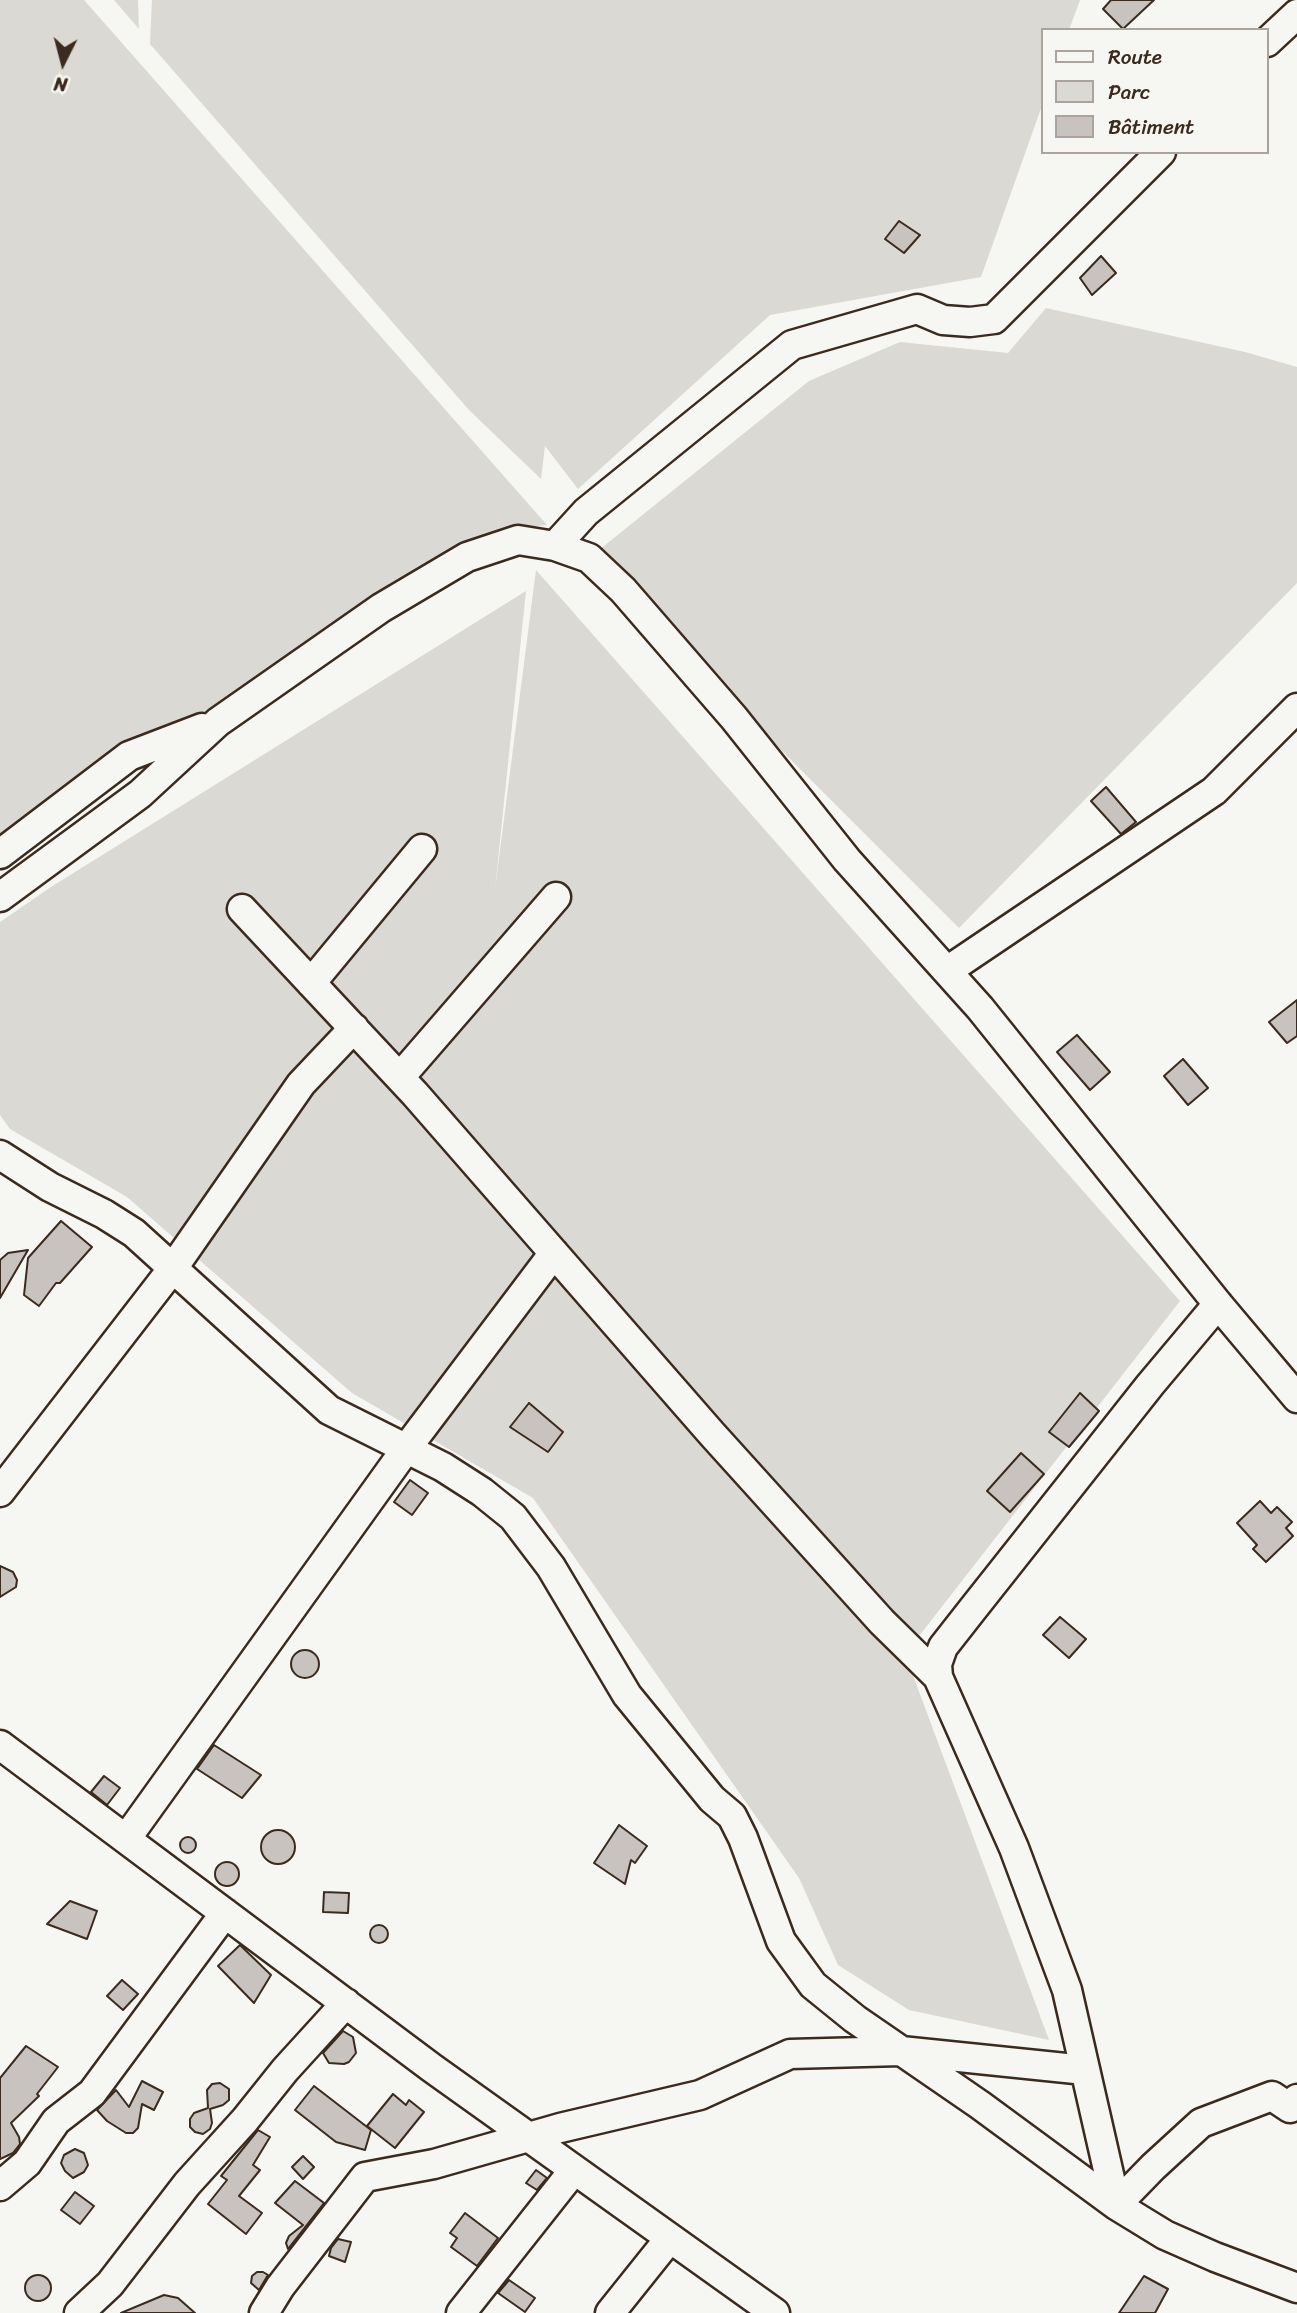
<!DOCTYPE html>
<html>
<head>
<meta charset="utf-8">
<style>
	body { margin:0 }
	#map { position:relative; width:1297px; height:2313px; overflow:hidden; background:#f6f6f2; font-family:Sriracha,sans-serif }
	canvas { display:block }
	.legend { position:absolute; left:1041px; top:28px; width:228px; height:126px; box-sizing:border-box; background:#f6f6f2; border:2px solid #aba49d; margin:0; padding:9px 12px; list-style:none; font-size:21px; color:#3b2a1e }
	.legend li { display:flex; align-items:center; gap:14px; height:35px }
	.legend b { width:35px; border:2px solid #aba49d }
	.north { position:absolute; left:28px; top:28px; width:70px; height:70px; -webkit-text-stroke:5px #f6f6f2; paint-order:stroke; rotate:186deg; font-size:19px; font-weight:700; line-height:28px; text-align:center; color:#3b2a1e }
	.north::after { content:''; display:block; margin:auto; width:24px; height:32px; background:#3b2a1e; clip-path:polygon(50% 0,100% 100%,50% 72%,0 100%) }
</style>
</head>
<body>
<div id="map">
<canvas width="1297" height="2313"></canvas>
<ul class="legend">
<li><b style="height:9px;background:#f6f6f2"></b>Route</li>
<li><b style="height:19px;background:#dad9d3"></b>Parc</li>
<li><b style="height:19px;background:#c8c3be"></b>Bâtiment</li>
</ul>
<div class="north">N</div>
</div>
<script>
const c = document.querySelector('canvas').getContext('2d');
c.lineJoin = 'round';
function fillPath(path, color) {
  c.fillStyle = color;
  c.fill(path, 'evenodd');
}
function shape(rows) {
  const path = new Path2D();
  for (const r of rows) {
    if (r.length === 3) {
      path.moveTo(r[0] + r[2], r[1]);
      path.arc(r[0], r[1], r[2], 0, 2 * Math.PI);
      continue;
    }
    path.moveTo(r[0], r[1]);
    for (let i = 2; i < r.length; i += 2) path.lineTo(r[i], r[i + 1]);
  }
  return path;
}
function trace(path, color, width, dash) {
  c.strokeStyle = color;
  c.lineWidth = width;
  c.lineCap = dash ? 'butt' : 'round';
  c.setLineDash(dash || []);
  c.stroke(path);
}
fillPath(shape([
	[0,0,84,0,547,525,498,530,195,717,132,740,0,834],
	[114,0,138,0,139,29],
	[152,0,1080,0,1069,30,1043,30,1043,103,981,277,770,315,578,489,545,446,541,479,469,410,150,44],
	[1046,308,1245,352,1297,367,1297,583,959,928,589,558,809,381,900,342,1008,353],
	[536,570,1180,1301,905,1654,1049,2040,909,2010,838,1965,799,1878,533,1498,352,1393,127,1197,10,1129,0,1115,0,922,51,887,526,591,495,889]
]), '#dad9d3');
const building = shape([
	[1111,0,1154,0,1123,29,1103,9,1111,0],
	[899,221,920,235,904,253,885,239,899,221],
	[1101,256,1116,273,1092,295,1080,278,1101,256],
	[1106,787,1136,822,1121,834,1091,801,1106,787],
	[1297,1000,1297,1036,1287,1043,1269,1022,1297,1000],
	[1077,1035,1110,1072,1090,1090,1057,1052,1077,1035],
	[1183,1059,1208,1088,1188,1105,1164,1076,1183,1059],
	[61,1221,92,1247,60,1283,56,1283,39,1306,24,1295,28,1258,61,1221],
	[28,1250,0,1298,0,1260,8,1253,28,1250],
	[1080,1393,1099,1411,1069,1447,1049,1432,1080,1393],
	[529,1403,563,1432,548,1452,510,1427,529,1403],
	[1021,1453,1044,1474,1010,1512,987,1491,1021,1453],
	[410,1480,428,1493,412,1515,394,1502,410,1480],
	[1260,1501,1271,1513,1277,1507,1292,1522,1286,1528,1293,1536,1266,1562,1253,1549,1257,1545,1237,1523,1260,1501],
	[0,1566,13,1572,17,1580,16,1587,0,1597,0,1566],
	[1060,1617,1086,1639,1069,1658,1043,1635,1060,1617],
	[305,1664,14],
	[214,1745,261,1775,242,1798,197,1769,214,1745],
	[104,1776,120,1788,107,1805,91,1792,104,1776],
	[619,1825,647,1846,635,1863,631,1860,625,1884,594,1863,619,1825],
	[278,1847,17],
	[188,1845,8],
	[227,1874,12],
	[324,1892,349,1893,348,1913,323,1912,324,1892],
	[70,1901,97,1911,87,1939,47,1924,70,1901],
	[379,1934,9],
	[240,1945,271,1975,254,2003,218,1966,240,1945],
	[122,1980,138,1994,123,2010,107,1996,122,1980],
	[343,2031,353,2037,356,2053,349,2062,344,2064,329,2063,323,2053,343,2031],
	[26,2046,58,2067,37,2094,39,2096,11,2123,19,2137,20,2144,13,2153,0,2159,0,2078,26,2046],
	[142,2081,163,2092,154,2110,142,2104,138,2128,133,2133,126,2133,107,2121,97,2110,116,2090,129,2107,142,2081],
	[220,2083,229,2089,229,2100,223,2105,210,2109,212,2123,210,2129,203,2134,195,2132,190,2127,190,2119,194,2113,208,2108,207,2090,212,2084,220,2083],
	[314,2086,371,2130,365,2150,336,2142,295,2110,314,2086],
	[393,2094,406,2105,409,2100,424,2112,395,2148,367,2126,393,2094],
	[258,2130,270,2137,253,2165,260,2170,239,2196,262,2213,246,2234,208,2204,227,2180,221,2176,258,2130],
	[75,2149,84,2153,88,2165,84,2172,73,2178,65,2171,61,2163,64,2155,75,2149],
	[303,2156,314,2167,303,2179,292,2167,303,2156],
	[536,2170,547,2178,537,2190,526,2183,536,2170],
	[295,2181,324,2203,288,2249,286,2243,289,2236,303,2225,275,2203,295,2181],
	[75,2192,94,2206,80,2224,61,2210,75,2192],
	[465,2213,498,2238,477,2266,451,2247,457,2238,450,2233,465,2213],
	[338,2239,351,2242,345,2262,329,2256,331,2248,338,2239],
	[257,2272,263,2272,268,2275,259,2290,251,2283,252,2276,257,2272],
	[38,2288,13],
	[1144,2276,1168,2289,1155,2313,1119,2313,1144,2276],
	[509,2280,535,2298,525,2312,498,2293,509,2280],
	[164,2295,178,2298,195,2313,121,2313,164,2295]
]);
fillPath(building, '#c8c3be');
trace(building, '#3b2a1e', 2);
const minor = shape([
	[1267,42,1297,14],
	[555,546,586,512,792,345,917,309,943,320,970,322,994,319,1161,152],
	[0,854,129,756,202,728],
	[0,897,140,794,218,722,381,608,467,557,518,540,555,546,589,558,623,590,734,718,847,860,980,1008,1218,1304,1297,1398],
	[242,909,415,1094,712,1434,882,1622,938,1677],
	[947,971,1214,791,1297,708],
	[311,983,422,849],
	[400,1077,556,897],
	[0,1155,50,1187,104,1214,134,1233,329,1410,443,1467,482,1492,513,1517,551,1567,627,1695,712,1799,732,1816,743,1838,781,1941,813,1985,855,2019,980,2105,1116,2205,1165,2235,1215,2257,1297,2288],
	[0,1492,173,1268,301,1084,354,1028],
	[0,1745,432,2068,775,2313],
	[126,1839,406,1449,554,1253],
	[0,2186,27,2163,56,2121,92,2093,225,1913],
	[1116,2205,1067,1990,1014,1848,938,1677,937,1664,943,1647,972,1610,1150,1385,1218,1304],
	[1116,2205,1153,2167,1201,2123,1272,2096,1290,2108,1297,2099],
	[79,2313,110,2284,187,2184,245,2120,285,2070,346,2003],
	[264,2313,280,2287,365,2177,434,2164,560,2128,700,2095,790,2054,901,2051,1085,2070],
	[461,2313,574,2170],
	[610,2313,670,2238]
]);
trace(minor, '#3b2a1e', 33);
trace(minor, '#f6f6f2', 28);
</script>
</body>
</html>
